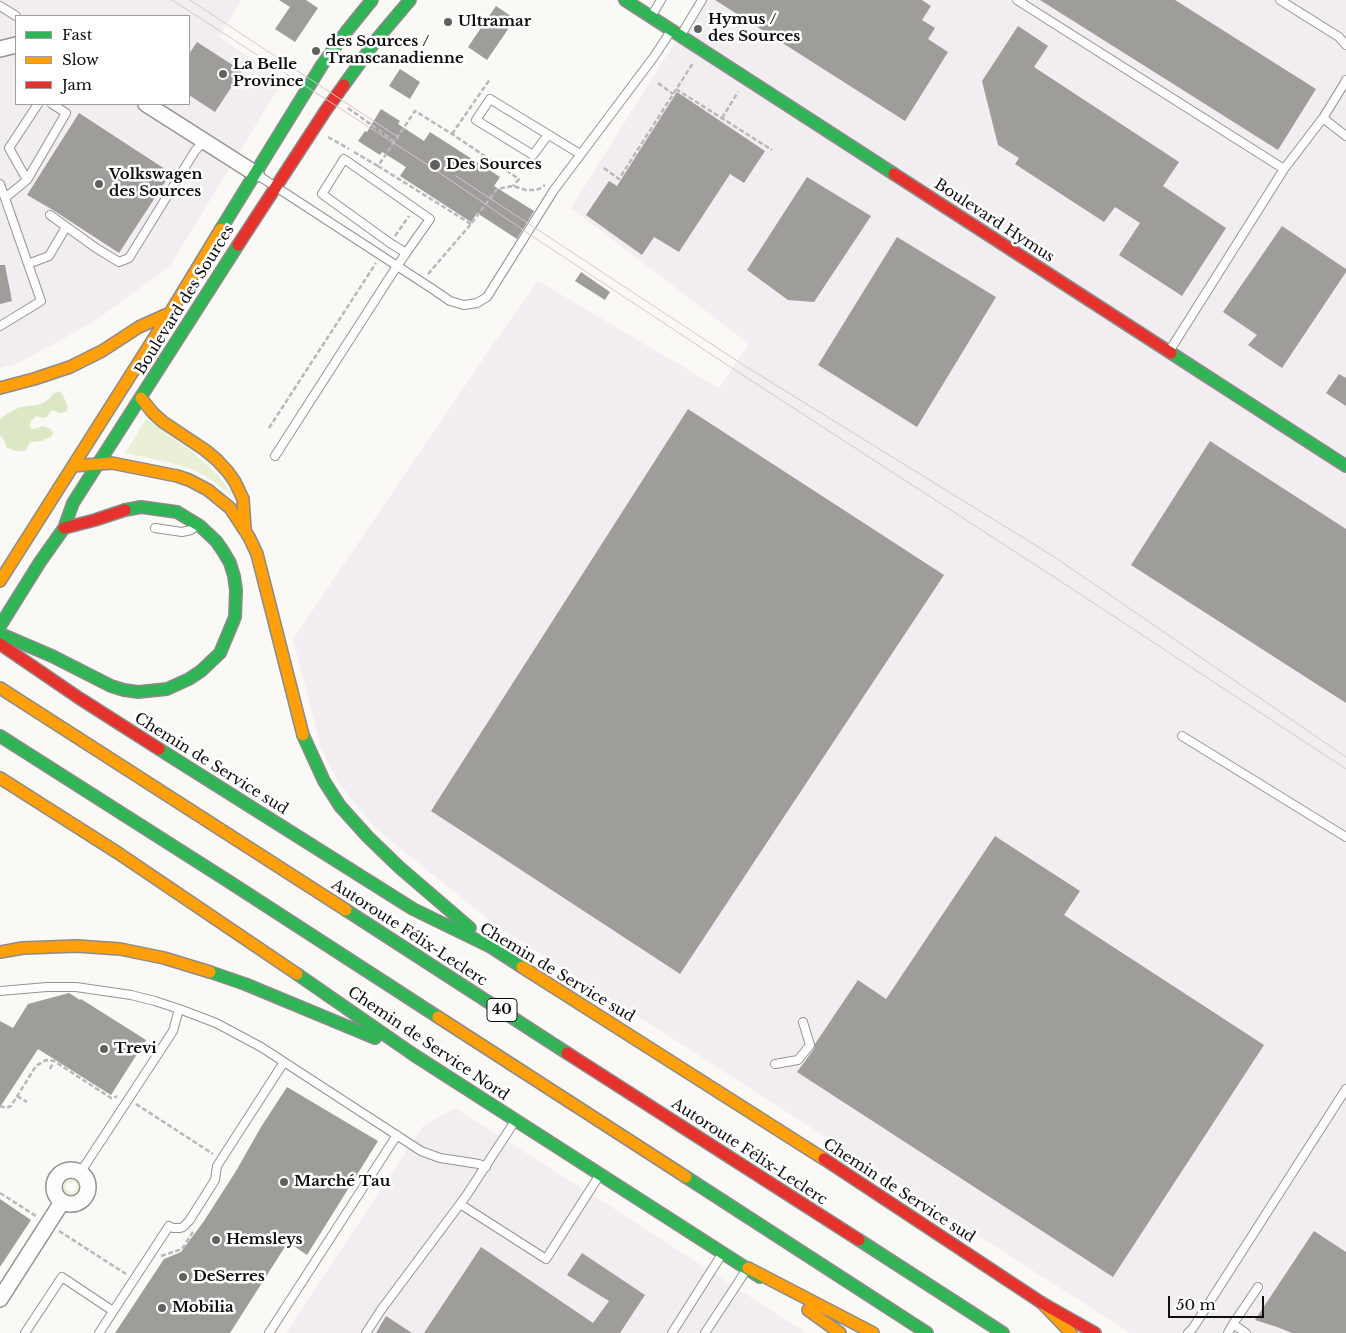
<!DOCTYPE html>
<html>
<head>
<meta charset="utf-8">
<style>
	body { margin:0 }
	#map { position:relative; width:1346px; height:1333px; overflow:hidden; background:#fbf9f5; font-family:"Libre Baskerville",serif }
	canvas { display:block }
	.legend { position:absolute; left:15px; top:15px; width:175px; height:90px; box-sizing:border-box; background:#fff; border:1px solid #9f9f9f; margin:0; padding:6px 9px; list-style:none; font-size:15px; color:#0f0f0f }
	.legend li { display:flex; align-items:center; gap:10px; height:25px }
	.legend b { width:25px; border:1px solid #9f9f9f }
	.scale { position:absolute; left:1168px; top:1296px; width:96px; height:22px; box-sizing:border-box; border:2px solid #0f0f0f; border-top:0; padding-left:6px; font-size:15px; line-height:18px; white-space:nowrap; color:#0f0f0f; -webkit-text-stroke:4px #fff; paint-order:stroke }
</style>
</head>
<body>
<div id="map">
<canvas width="1346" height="1333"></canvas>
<ul class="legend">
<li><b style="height:6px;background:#30b455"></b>Fast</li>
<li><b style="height:6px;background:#ff9f0a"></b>Slow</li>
<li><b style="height:6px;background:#e5322d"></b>Jam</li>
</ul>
<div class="scale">50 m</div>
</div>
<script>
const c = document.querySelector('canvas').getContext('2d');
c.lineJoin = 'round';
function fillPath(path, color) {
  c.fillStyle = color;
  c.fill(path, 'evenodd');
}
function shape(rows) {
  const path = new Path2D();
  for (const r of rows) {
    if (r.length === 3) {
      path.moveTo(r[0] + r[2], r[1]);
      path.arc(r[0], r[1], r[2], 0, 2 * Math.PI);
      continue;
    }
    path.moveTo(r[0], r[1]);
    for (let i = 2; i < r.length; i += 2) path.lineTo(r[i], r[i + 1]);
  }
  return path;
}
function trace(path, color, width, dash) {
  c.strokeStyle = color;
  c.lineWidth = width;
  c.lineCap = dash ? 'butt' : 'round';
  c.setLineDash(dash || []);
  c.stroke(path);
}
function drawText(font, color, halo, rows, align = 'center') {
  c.font = font + ' "Libre Baskerville",serif';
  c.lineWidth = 5;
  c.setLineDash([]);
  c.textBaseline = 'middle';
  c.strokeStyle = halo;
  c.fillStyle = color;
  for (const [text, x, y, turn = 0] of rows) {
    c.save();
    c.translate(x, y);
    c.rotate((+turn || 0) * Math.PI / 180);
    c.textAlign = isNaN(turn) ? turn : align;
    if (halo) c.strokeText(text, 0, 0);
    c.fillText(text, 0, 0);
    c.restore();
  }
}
fillPath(shape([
	[0,0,241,0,219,37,283,80,170,266,92,323,18,363,0,368],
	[16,16,189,16,189,104,16,104],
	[698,0,1346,0,1346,1333,1130,1333,490,921,374,827,339,783,321,748,293,639,496,340,538,281,719,388,749,344,571,208,673,45],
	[455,1108,627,1217,806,1333,286,1333,423,1126]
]), '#f2edf1');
fillPath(shape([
	[146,419,191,451,218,475,234,497,207,477,193,470,175,464,125,453],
	[71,1178,78,1182,80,1187,78,1192,73,1195,70,1196,65,1193,63,1188,65,1181],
	[71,1181,75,1182,77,1186,75,1191,72,1193,69,1192,65,1188,66,1184]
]), '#eaf0d6');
fillPath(shape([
	[59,391,63,395,68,408,66,412,60,413,52,410,47,417,43,418,36,416,31,421,30,426,31,429,34,429,43,426,51,429,53,433,52,436,41,441,30,442,25,451,16,451,10,449,6,447,4,440,0,435,0,419,5,415,20,407,37,405,43,403,50,398,53,394]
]), '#dce7c5');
fillPath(shape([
	[279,0,306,0,318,8,295,42,275,29,290,7],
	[715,0,922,0,931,6,922,20,935,28,928,39,948,52,905,121],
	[1040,0,1175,0,1316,89,1278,150],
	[496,6,515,19,487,60,468,47],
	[1018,26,1048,46,1034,67,1179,162,1163,186,1226,228,1182,296,1119,255,1140,223,1115,207,1104,222,1015,164,1019,158,998,145,982,81],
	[197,42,242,71,215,112,189,95,189,54],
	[400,69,420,82,410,99,389,86],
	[677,92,765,151,744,183,730,174,679,252,654,237,642,255,586,215,609,181,617,186],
	[381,109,400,121,398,124,424,141,430,132,500,177,494,186,534,211,517,239,477,213,471,222,400,176,406,167,382,152,380,155,358,141,365,131,367,132],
	[79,113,171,173,119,253,53,210,27,195],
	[807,177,871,216,814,302,788,300,747,270],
	[1282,226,1346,269,1346,272,1282,368,1248,345,1257,335,1223,312],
	[897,237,996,297,917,427,818,365],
	[0,265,5,265,12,301,0,304],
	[581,272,610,292,605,300,575,281],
	[1339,374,1346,378,1346,406,1326,393],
	[688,409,944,575,680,974,431,811],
	[1210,441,1346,529,1346,703,1131,565],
	[995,836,1080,891,1064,915,1264,1045,1113,1277,797,1072,814,1049,815,1044,858,980,886,999],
	[69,993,80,1000,81,999,146,1040,111,1095,38,1049,0,1107,0,1021,13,1028,28,1004],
	[287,1087,378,1141,307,1255,288,1242,230,1333,115,1333,164,1259,181,1252,204,1221,236,1171,261,1127],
	[0,1199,31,1220,0,1267],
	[1314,1231,1346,1252,1346,1333,1292,1333,1277,1327,1255,1320],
	[481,1247,593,1323,609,1301,567,1275,582,1253,645,1295,620,1333,424,1333],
	[386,1316,412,1333,376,1333]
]), '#9f9d9a');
const lane = shape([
	[1017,0,1284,169],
	[1280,0,1339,37,1346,45],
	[0,6,16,16],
	[652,15,661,0],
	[681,35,702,0],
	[1323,118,1346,136],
	[548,135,533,155,476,120,490,99,580,154],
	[256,174,431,288,450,301,464,305,477,303,487,297,554,190,653,58,671,31],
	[27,180,9,148,38,104],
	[0,184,41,301,0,326],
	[5,198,27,180,66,113,52,104],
	[50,215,96,248,119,262,129,258,195,151,204,141],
	[28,264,49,256,66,227],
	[1170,350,1284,169,1323,118,1344,84,1346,80],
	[275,456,397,266,400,262,406,253,430,219,344,159,322,194,390,243,406,253],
	[155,528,182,532,191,530,196,526],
	[1182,736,1346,837],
	[0,991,47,987,76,987,131,995,155,1001,182,1010,216,1023,261,1047,421,1151,440,1158,479,1164,486,1167],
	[775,1064,798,1060,810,1045,803,1022],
	[80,1173,173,1031,179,1009],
	[460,1204,546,1259,599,1176],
	[1233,1324,1258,1287],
	[25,1333,62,1277,113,1311],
	[99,1333,169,1226,173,1228,180,1228,183,1227,189,1221,215,1180,217,1166,284,1062],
	[269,1333,397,1135],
	[366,1333,381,1310,466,1196,515,1121],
	[672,1333,722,1254],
	[705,1333,745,1272],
	[1188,1333,1193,1328,1346,1089],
	[1228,1333,1233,1324,1246,1333]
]);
const street = shape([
	[0,49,16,45],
	[146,104,256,174],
	[71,1187,17],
	[0,1299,62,1202]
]);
const fast = shape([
	[625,0,894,174],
	[344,85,377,39,410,0],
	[221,229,322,65,346,32,372,0],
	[1171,353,1346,466],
	[0,626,40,562,64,528,73,503,238,245],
	[3,635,52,656,111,686,124,690,138,692,167,689,189,679,201,671,220,653,235,617,236,590,234,576,230,563,223,551,216,541,200,526,177,512,141,507,125,510],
	[303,735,324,781,340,806,367,836,399,867,470,928],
	[0,736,228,881,438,1017],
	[159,749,413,909,491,947,522,967],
	[346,910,567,1053],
	[210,972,245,984,375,1038],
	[297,974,414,1055,760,1277],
	[686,1177,927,1333],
	[859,1240,1003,1333]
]);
const slow = shape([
	[0,388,34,379,70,367,102,351,139,327,170,313],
	[141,398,153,413,163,422,205,450,217,460,228,472,235,482,243,499,245,528],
	[73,466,112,463,177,476,189,480,208,490,230,508,249,537,257,554,303,735],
	[0,581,170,313,221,229],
	[0,688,346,910],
	[0,778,118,853,297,974],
	[0,952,23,948,77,946,120,949,164,958,210,972],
	[522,967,824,1159],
	[438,1017,686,1177],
	[748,1268,873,1333],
	[1042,1303,1071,1333],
	[808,1310,840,1333]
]);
const jam = shape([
	[894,174,1171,353],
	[238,245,326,110,344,85],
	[64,528,95,520,125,510],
	[0,644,79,698,159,749],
	[567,1053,859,1240],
	[824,1159,1042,1303,1095,1333]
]);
trace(lane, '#959493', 10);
trace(street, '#959493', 18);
trace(fast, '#8c8b89', 14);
trace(slow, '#8c8b89', 14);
trace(jam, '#8c8b89', 14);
trace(shape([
	[658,83,673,94],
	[676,89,772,150],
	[348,108,394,141],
	[722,118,738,92],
	[452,134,490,79],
	[328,137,349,149],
	[354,152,378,166],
	[604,168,619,179,693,63],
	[471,224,378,166,415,111,452,134,519,179,513,186],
	[395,236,409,216],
	[428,274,471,224,497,189,513,186,526,190,533,190,539,189,545,185],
	[269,428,376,263],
	[50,1069,54,1061],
	[17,1096,27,1102],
	[136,1104,213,1154],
	[0,1106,6,1108,11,1106,36,1066,46,1060,54,1061,111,1098,114,1098,117,1096],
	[0,1193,36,1216],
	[59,1231,126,1274],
	[161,1256,182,1249,193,1232]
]), '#b9b8b8', 2.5, [5, 2.5]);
trace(lane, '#fefefe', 8);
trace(street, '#fefefe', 15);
trace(fast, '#30b455', 11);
trace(slow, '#ff9f0a', 11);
trace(jam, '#e5322d', 11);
trace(shape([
	[172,0,434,169,532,236,741,374,1054,577,1346,769],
	[190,0,398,137],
	[456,176,745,366,1056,558,1346,757]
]), '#d7c6ca', 1);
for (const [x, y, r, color] of [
	[448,22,5,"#626160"],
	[698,29,5,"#626160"],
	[316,51,5,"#626160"],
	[223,74,5,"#626160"],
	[435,165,6,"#626160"],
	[99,184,5,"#626160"],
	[104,1049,5,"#626160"],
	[284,1182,5,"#626160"],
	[216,1240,5,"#626160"],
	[183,1277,5,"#626160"],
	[162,1308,5,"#626160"]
]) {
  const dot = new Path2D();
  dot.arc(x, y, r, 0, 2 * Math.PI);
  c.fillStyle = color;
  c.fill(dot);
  trace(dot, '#fff', 2);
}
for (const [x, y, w] of [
	[502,1010,30]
]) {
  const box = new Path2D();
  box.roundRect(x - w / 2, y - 11.5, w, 23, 4);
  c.fillStyle = '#fff';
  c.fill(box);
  trace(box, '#0f0f0f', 1);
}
drawText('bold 14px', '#0f0f0f', null, [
	["40",502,1010]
]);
drawText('bold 15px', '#0f0f0f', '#fff', [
	["Hymus /",708,20],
	["des Sources",708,37],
	["Ultramar",458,22],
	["des Sources /",326,42],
	["Transcanadienne",326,59],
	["La Belle",233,65],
	["Province",233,82],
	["Des Sources",446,165],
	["Volkswagen",109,175],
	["des Sources",109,192],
	["Trevi",114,1049],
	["Marché Tau",294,1182],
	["Hemsleys",226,1240],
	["DeSerres",193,1277],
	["Mobilia",172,1308]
], 'left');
drawText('15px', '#0f0f0f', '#fff', [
	["Boulevard Hymus",994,221,33],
	["Boulevard des Sources",185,300,-58],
	["Chemin de Service sud",211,764,32],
	["Autoroute Félix-Leclerc",409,933,33],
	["Chemin de Service sud",557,973,31],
	["Chemin de Service Nord",428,1044,34],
	["Autoroute Félix-Leclerc",749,1152,33],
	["Chemin de Service sud",899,1191,33]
]);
</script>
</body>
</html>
